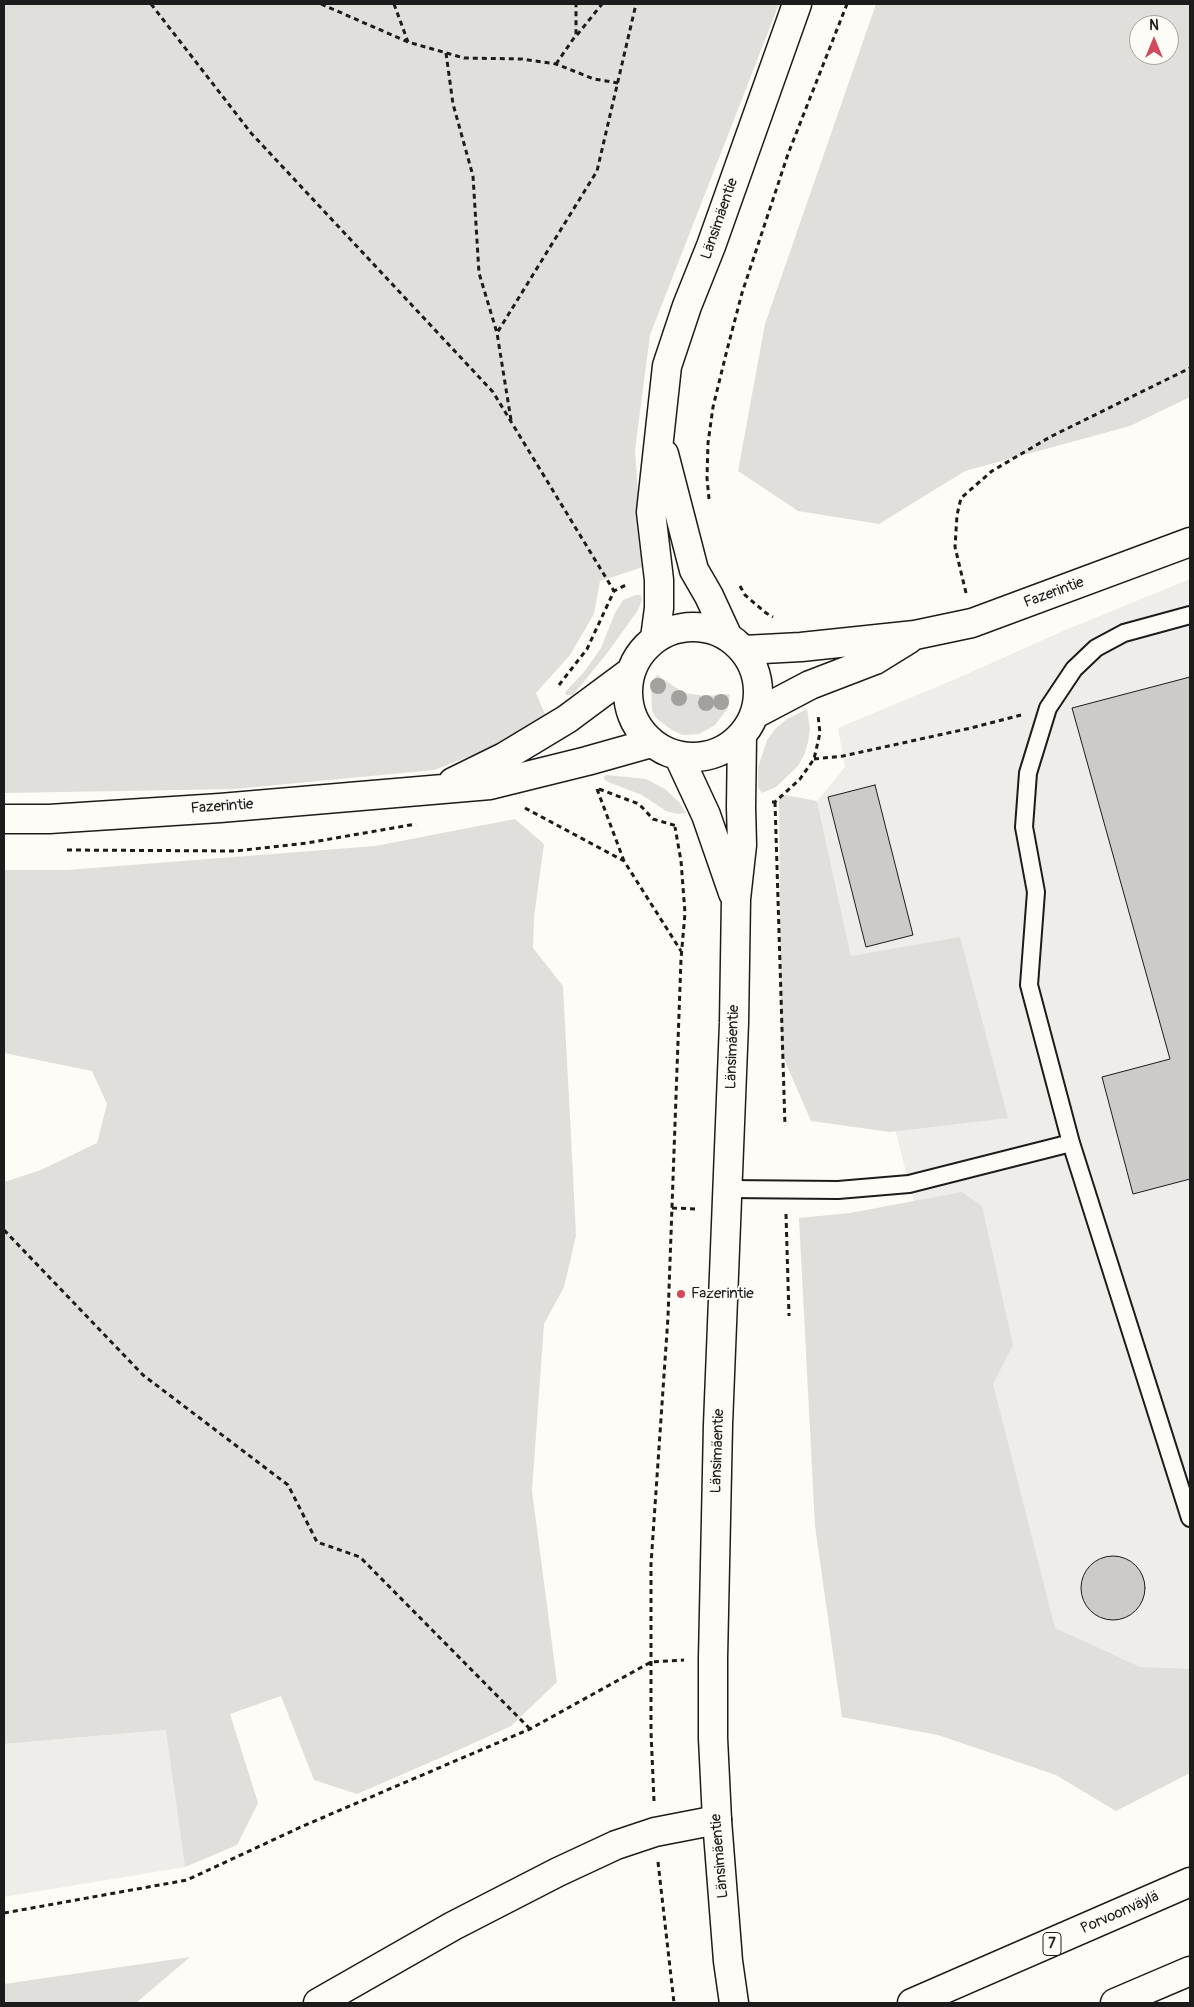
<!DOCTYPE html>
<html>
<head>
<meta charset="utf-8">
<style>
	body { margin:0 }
	#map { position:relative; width:1194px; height:2007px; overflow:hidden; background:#fdfcf7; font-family:Pangolin,sans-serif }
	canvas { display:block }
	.frame { position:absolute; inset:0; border:5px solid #1c1c1c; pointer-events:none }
	.north { position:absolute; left:1129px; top:15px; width:50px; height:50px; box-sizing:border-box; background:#fdfcf7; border:1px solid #a3a29f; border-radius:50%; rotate:0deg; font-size:14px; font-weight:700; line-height:20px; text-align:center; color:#1c1c1c }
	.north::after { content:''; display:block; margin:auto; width:18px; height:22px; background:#d1495b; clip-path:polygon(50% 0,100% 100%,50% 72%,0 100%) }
</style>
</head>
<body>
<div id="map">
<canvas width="1194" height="2007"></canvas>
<div class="frame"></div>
<div class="north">N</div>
</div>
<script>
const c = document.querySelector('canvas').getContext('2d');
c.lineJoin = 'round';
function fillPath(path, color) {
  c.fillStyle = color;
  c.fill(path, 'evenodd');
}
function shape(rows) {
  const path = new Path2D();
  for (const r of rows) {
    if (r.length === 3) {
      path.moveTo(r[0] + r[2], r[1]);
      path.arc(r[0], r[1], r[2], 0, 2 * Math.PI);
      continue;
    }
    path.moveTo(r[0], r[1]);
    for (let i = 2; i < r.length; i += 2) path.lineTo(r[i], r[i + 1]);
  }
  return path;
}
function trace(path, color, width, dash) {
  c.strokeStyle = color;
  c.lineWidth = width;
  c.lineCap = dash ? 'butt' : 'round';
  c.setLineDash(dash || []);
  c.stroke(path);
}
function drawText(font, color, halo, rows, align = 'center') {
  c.font = font + ' Pangolin,sans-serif';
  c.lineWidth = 4;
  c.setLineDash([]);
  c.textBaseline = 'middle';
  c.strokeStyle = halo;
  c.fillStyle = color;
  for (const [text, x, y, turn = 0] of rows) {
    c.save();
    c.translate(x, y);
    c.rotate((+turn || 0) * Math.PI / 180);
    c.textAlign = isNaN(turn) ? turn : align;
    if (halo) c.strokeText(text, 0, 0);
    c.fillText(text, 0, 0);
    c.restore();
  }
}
fillPath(shape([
	[1190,579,1190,1722,1075,1769,909,1184,851,956,817,801,845,767,838,728,958,678,1063,631],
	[167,1730,185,1867,4,1897,4,1744]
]), '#eeede9');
fillPath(shape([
	[4,4,779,4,650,335,635,450,643,567,600,581,594,614,570,655,536,693,547,719,496,746,434,770,235,789,4,793],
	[876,4,1190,4,1190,397,1130,426,965,471,879,524,798,511,738,471,765,324],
	[1139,25,1169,25,1169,55,1139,55],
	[636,595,641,595,642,600,638,610,608,652,573,695,566,695,565,692,568,689,584,672,601,648,615,613,623,600],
	[657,675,684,693,705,696,730,694,728,708,715,725,699,734,683,735,672,730,657,719,652,711,651,683],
	[807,709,810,729,808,742,805,753,798,766,776,787,762,793,758,787,758,767,767,740,776,728,787,719],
	[607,775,646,779,665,789,679,802,686,813,678,814,666,811,642,795,608,782,604,779,604,776],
	[779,794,817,801,851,956,960,937,1008,1118,890,1132,811,1121,781,1052],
	[515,819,544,844,534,917,533,948,563,986,573,1174,576,1236,564,1287,544,1324,532,1491,557,1682,511,1726,463,1748,357,1794,314,1780,281,1696,230,1714,258,1803,237,1845,185,1867,166,1730,4,1744,4,1182,41,1170,97,1143,107,1104,92,1071,4,1053,4,870,67,870,375,846],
	[962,1192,982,1206,1013,1345,993,1384,1055,1628,1140,1667,1190,1669,1190,1773,1116,1811,1056,1775,938,1735,842,1717,815,1526,799,1218,850,1213],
	[190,1957,136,2003,4,2003,4,1984]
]), '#e0dfdb');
const building = shape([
	[1190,677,1190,1179,1133,1194,1102,1077,1170,1059,1072,708,1190,677],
	[875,785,913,935,866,947,828,797,875,785],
	[1113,1588,32]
]);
fillPath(building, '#cccbc8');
trace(building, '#1c1c1c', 1);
const lane = shape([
	[1190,615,1124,633,1096,648,1074,669,1048,708,1028,773,1024,827,1036,892,1029,985,1071,1143,1190,1518],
	[728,1189,838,1190,909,1184,1071,1143]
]);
const street = shape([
	[744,650,801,647,915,635,972,623,1190,542],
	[755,714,810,685,875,660,909,639]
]);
const secondary = shape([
	[664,454,694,570,709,596,727,635],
	[693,692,65],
	[655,638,659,608,659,580,651,512,667,366,687,306,711,246,797,4],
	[679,757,706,815,733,893],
	[453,782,504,757,567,719,629,673],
	[4,819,49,819,220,808,490,785,587,761,651,743],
	[734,2003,728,1961,717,1820,713,1738,713,1658,718,1425,734,1023,736,899,742,845,741,807,742,736]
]);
const highway = shape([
	[318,2003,453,1926,558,1872,616,1845,655,1832,717,1820],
	[912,2003,1190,1882],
	[1115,2003,1190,1971]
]);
trace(lane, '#1c1c1c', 20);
trace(street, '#1c1c1c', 31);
trace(secondary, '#1c1c1c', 31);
trace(highway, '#1c1c1c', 31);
trace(shape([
	[151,4,251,133,493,392,614,591],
	[321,4,408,42,464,58,522,59,556,64,594,79,618,83],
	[394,4,408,42],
	[577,35,602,4],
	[446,53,453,104,473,176,479,273,497,333],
	[556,64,576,35,576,4],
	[511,420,497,333,597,171,636,4],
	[709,499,707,478,708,443,713,407,727,350,742,293,788,154,847,4],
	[740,586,745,595,766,613,773,617],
	[966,593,955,547,957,515,961,498,992,471,1050,437,1190,368],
	[559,685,587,649,614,591,628,584],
	[814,759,843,756,971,728,1021,715],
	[597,789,624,861],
	[599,789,639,804,653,819,677,826],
	[772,802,775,802,800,779,814,759,820,733,818,715],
	[775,802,785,1126],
	[525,808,624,861,681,951],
	[67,850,235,851,307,843,416,824],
	[672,1208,698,1209],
	[786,1214,789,1316],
	[4,1230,143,1375,288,1485,317,1542,360,1557,530,1729],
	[654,1801,651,1732,651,1564,668,1317,681,959,685,913,681,861,675,827],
	[658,1862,674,2003],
	[4,1913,187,1880,303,1826,530,1729,651,1662,684,1660]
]), '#1c1c1c', 3, [5, 4]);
trace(lane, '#fdfcf7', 16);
trace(street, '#fdfcf7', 28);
trace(secondary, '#fdfcf7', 28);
trace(highway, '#fdfcf7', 28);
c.fillStyle = '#a2a19e';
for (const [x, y] of [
	[658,686],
	[679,698],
	[721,702],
	[706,703]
]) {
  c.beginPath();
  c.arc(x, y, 8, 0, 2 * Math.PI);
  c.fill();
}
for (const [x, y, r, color] of [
	[681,1294,5,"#d1495b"]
]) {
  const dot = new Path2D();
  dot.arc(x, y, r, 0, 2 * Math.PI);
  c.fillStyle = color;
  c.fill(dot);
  trace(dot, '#fdfcf7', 2);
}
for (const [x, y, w] of [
	[1052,1944,18]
]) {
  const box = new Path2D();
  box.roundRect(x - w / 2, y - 11.5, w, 23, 4);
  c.fillStyle = '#fdfcf7';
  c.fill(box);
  trace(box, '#1c1c1c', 1);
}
drawText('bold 14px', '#1c1c1c', null, [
	["7",1052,1944]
]);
drawText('15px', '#1c1c1c', '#fdfcf7', [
	["Länsimäentie",720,219,-71],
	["Fazerintie",1054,593,-20],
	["Fazerintie",222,807,-4],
	["Länsimäentie",733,1047,-88],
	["Länsimäentie",718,1451,-88],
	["Länsimäentie",720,1856,-95],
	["Porvoonväylä",1120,1913,-24]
]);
drawText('15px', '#1c1c1c', '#fdfcf7', [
	["Fazerintie",691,1294]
], 'left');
</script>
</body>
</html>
